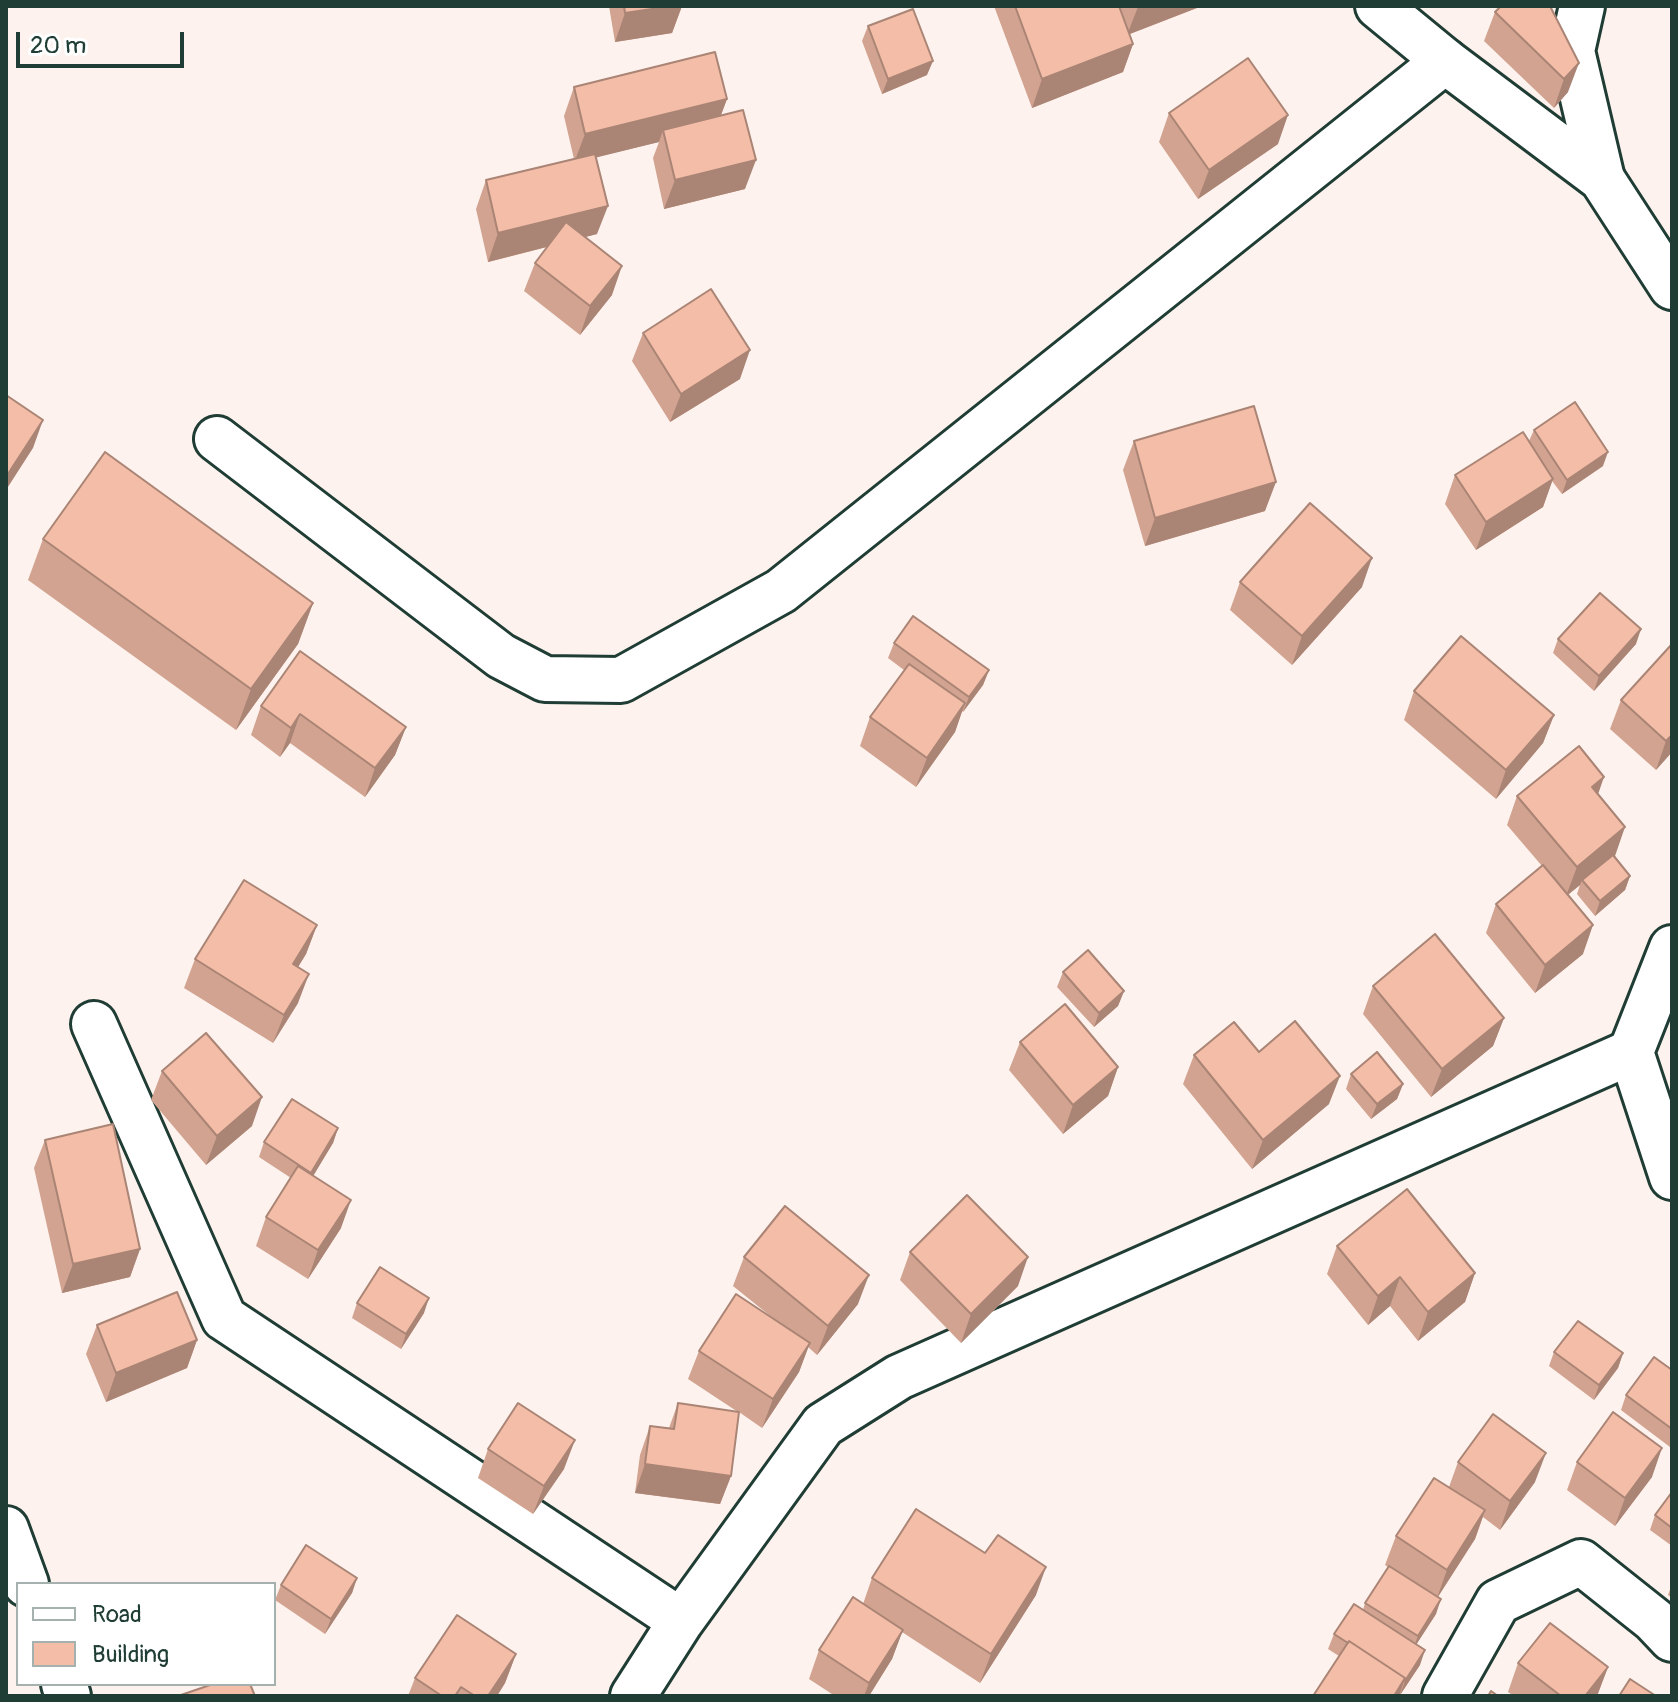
<!DOCTYPE html>
<html>
<head>
<meta charset="utf-8">
<style>
	body { margin:0 }
	#map { position:relative; width:1678px; height:1702px; overflow:hidden; background:#fdf2ed; font-family:Pangolin,sans-serif }
	canvas { display:block }
	.frame { position:absolute; inset:0; border:8px solid #1f3d34; pointer-events:none }
	.legend { position:absolute; left:16px; top:1582px; width:260px; height:104px; box-sizing:border-box; background:#fff; border:2px solid #a5b1ae; margin:0; padding:10px 14px; list-style:none; font-size:24px; color:#1f3d34 }
	.legend li { display:flex; align-items:center; gap:16px; height:40px }
	.legend b { width:40px; border:2px solid #a5b1ae }
	.scale { position:absolute; left:16px; top:32px; width:168px; height:36px; box-sizing:border-box; border:4px solid #1f3d34; border-top:0; padding-left:10px; font-size:24px; line-height:28px; white-space:nowrap; color:#1f3d34; -webkit-text-stroke:6px #fff; paint-order:stroke }
</style>
</head>
<body>
<div id="map">
<canvas width="1678" height="1702"></canvas>
<div class="frame"></div>
<ul class="legend">
<li><b style="height:10px;background:#fff"></b>Road</li>
<li><b style="height:22px;background:#f3bda7"></b>Building</li>
</ul>
<div class="scale">20 m</div>
</div>
<script>
const c = document.querySelector('canvas').getContext('2d');
c.lineJoin = 'round';
function shape(rows) {
  const path = new Path2D();
  for (const r of rows) {
    path.moveTo(r[0], r[1]);
    for (let i = 2; i < r.length; i += 2) path.lineTo(r[i], r[i + 1]);
  }
  return path;
}
function trace(path, color, width, dash) {
  c.strokeStyle = color;
  c.lineWidth = width;
  c.lineCap = dash ? 'butt' : 'round';
  c.setLineDash(dash || []);
  c.stroke(path);
}
function fillPath(path, color) {
  c.fillStyle = color;
  c.fill(path, 'evenodd');
}
const minor = shape([
	[1582,6,1572,51,1602,179],
	[217,439,501,656,545,679,621,680,781,591,1445,61],
	[94,1024,224,1318,681,1621],
	[6,1529,26,1584],
	[64,1684,68,1696],
	[633,1696,681,1621,823,1425,899,1377,1631,1052],
	[1445,1696,1498,1602,1581,1562,1654,1620,1672,1639]
]);
const tertiary = shape([
	[1378,6,1445,61,1602,179,1672,287],
	[1672,948,1631,1052,1672,1177]
]);
trace(minor, '#1f3d34', 50);
trace(tertiary, '#1f3d34', 50);
trace(minor, '#fff', 44);
trace(tertiary, '#fff', 44);
fillPath(shape([
	[609,6,682,6,672,33,615,42],
	[994,6,1202,6,1130,34,1133,44,1123,72,1032,108],
	[1550,6,1568,92,1554,108,1484,41,1495,12],
	[868,26,927,75,882,94,862,41],
	[574,87,727,99,721,115,745,189,664,209,653,158,659,142,596,157,597,234,585,237,612,295,580,335,524,291,535,263,547,247,488,262,476,209,486,180,574,159,564,116],
	[1169,113,1278,144,1198,199,1159,142],
	[643,333,740,379,670,422,632,361],
	[1534,430,1603,466,1562,494,1552,481,1543,507,1476,550,1445,504,1455,475,1529,441],
	[1134,441,1265,511,1145,546,1123,470],
	[43,539,313,603,298,644,236,730,28,580],
	[1240,582,1362,587,1292,665,1230,610],
	[1558,639,1636,644,1594,691,1553,653],
	[894,643,989,670,983,685,963,712,962,711,955,732,916,787,860,746,870,717,904,670,888,658],
	[1672,644,1672,752,1656,770,1610,729,1621,700],
	[1414,691,1554,715,1543,743,1496,799,1404,720],
	[261,706,406,727,395,755,365,797,290,743,280,757,251,735],
	[1598,794,1615,856,1630,876,1625,890,1595,916,1577,894,1580,885,1568,895,1583,954,1535,993,1486,933,1496,904,1542,866,1507,825,1517,796],
	[317,925,306,954,298,967,298,1003,273,1043,184,988,195,959],
	[1063,972,1124,991,1118,1006,1094,1027,1057,987],
	[1373,986,1504,1018,1493,1046,1431,1097,1363,1014],
	[1020,1042,1118,1067,1108,1096,1063,1134,1009,1070],
	[1259,1052,1329,1104,1252,1169,1183,1084,1194,1055],
	[162,1071,252,1126,206,1165,151,1100],
	[1351,1074,1403,1084,1397,1099,1371,1119,1346,1089],
	[338,1128,333,1143,313,1175,341,1228,308,1279,256,1246,266,1217,291,1178,259,1157,264,1142],
	[45,1140,140,1249,130,1277,62,1293,34,1168],
	[1337,1246,1475,1273,1465,1302,1418,1341,1390,1306,1368,1325,1327,1274],
	[910,1252,1018,1286,961,1343,900,1280],
	[744,1257,858,1304,817,1355,808,1347,799,1372,762,1428,739,1412,731,1476,720,1504,635,1493,640,1455,650,1426,669,1428,678,1403,738,1412,688,1379,699,1351,774,1319,733,1286],
	[357,1303,424,1313,401,1349,352,1318],
	[97,1325,197,1340,187,1368,106,1402,86,1354],
	[1554,1352,1623,1353,1618,1368,1594,1400,1549,1366],
	[1672,1370,1672,1445,1670,1447,1621,1410,1626,1395],
	[488,1449,564,1469,533,1514,478,1478],
	[1458,1462,1535,1482,1500,1530,1483,1517,1475,1539,1438,1597,1436,1614,1416,1645,1420,1665,1400,1695,1313,1696,1339,1656,1328,1649,1334,1634,1363,1610,1365,1603,1388,1567,1385,1565,1396,1536,1449,1487],
	[1577,1462,1652,1477,1615,1526,1567,1490],
	[1672,1492,1672,1546,1650,1530,1655,1515],
	[357,1578,352,1593,325,1634,275,1600,281,1585],
	[872,1578,1036,1595,980,1683,902,1632,892,1659,869,1696,835,1696,809,1679,819,1650,863,1604],
	[1672,1584,1672,1598,1668,1595],
	[516,1654,505,1683,497,1696,408,1696,415,1678],
	[1518,1663,1608,1667,1597,1696,1514,1696,1508,1692]
]), '#d1a390');
fillPath(shape([
	[672,6,682,6,672,33,615,42,625,13],
	[1139,6,1202,6,1127,35,1138,7],
	[1133,44,1123,72,1032,108,1042,79],
	[933,61,927,75,882,94,888,79],
	[1579,63,1568,92,1554,108,1564,79],
	[727,99,716,128,663,130,659,142,574,163,585,134],
	[1288,115,1278,144,1198,199,1209,170],
	[756,160,745,189,664,209,675,180],
	[608,206,597,234,488,262,498,233],
	[622,266,612,295,580,335,590,306],
	[750,350,740,379,670,422,681,394],
	[43,420,33,448,6,490,6,477],
	[1608,452,1603,466,1562,494,1567,480],
	[1553,479,1543,507,1476,550,1486,522],
	[1276,482,1265,511,1145,546,1155,518],
	[1372,558,1362,587,1292,665,1302,636],
	[313,603,298,644,236,730,251,689],
	[1641,629,1636,644,1594,691,1599,676],
	[989,670,983,685,963,712,969,697],
	[965,703,955,732,916,787,927,758],
	[300,714,290,743,280,757,291,728],
	[1554,715,1543,743,1496,799,1506,770],
	[406,727,395,755,365,797,375,768],
	[1672,735,1672,752,1656,770,1666,741],
	[1604,777,1594,806,1592,787],
	[1625,827,1615,856,1582,880,1580,885,1566,896,1577,867],
	[1630,876,1625,890,1595,916,1600,901],
	[317,925,306,954,282,993,293,964],
	[1593,925,1583,954,1535,993,1545,965],
	[309,974,298,1003,273,1043,284,1015],
	[1124,991,1118,1006,1094,1027,1099,1013],
	[1504,1018,1493,1046,1431,1097,1442,1069],
	[1118,1067,1108,1096,1063,1134,1073,1105],
	[1340,1076,1329,1104,1252,1169,1263,1140],
	[1403,1084,1397,1099,1371,1119,1377,1104],
	[262,1097,252,1126,206,1165,217,1136],
	[338,1128,333,1143,306,1188,311,1173],
	[351,1200,341,1228,308,1279,318,1250],
	[140,1249,130,1277,62,1293,73,1264],
	[1028,1257,1018,1286,961,1343,971,1314],
	[1475,1273,1465,1302,1418,1341,1428,1312],
	[869,1275,858,1304,817,1355,828,1326],
	[1400,1277,1390,1306,1368,1325,1378,1296],
	[429,1298,424,1313,401,1349,406,1334],
	[197,1340,187,1368,106,1402,116,1373],
	[810,1343,799,1372,762,1428,773,1399],
	[1623,1353,1618,1368,1594,1400,1599,1385],
	[575,1440,564,1469,533,1514,544,1486],
	[1662,1448,1652,1477,1615,1526,1625,1498],
	[1546,1453,1535,1482,1500,1530,1510,1501],
	[645,1464,731,1476,720,1504,635,1493],
	[1485,1510,1475,1539,1437,1598,1447,1570],
	[1046,1567,1036,1595,980,1683,991,1654],
	[357,1578,352,1593,325,1634,331,1619],
	[1441,1599,1436,1614,1412,1651,1418,1636],
	[903,1630,892,1659,869,1696,864,1696,869,1683],
	[1425,1650,1420,1665,1400,1695,1405,1681],
	[516,1654,505,1683,497,1696,488,1696],
	[1608,1667,1597,1696,1585,1696],
	[1405,1678,1399,1696,1394,1696]
]), '#aa8475');
const building = shape([
	[624,6,672,6,625,13,624,6],
	[1015,6,1119,6,1133,44,1042,79,1015,6],
	[1501,6,1550,6,1579,63,1564,79,1495,12,1501,6],
	[913,9,933,61,888,79,868,26,913,9],
	[715,52,727,99,585,134,574,87,715,52],
	[1248,58,1288,115,1209,170,1169,113,1248,58],
	[743,110,756,160,675,180,663,130,743,110],
	[595,154,608,206,498,233,486,180,595,154],
	[566,222,622,266,590,306,535,263,566,222],
	[711,289,750,350,681,394,643,333,711,289],
	[6,395,43,420,6,477,6,395],
	[1575,402,1608,452,1567,480,1534,430,1575,402],
	[1254,406,1276,482,1155,518,1134,441,1254,406],
	[1523,432,1553,479,1486,522,1455,475,1523,432],
	[105,452,313,603,251,689,43,539,105,452],
	[1310,503,1372,558,1302,636,1240,582,1310,503],
	[1600,593,1641,629,1599,676,1558,639,1600,593],
	[913,616,989,670,969,697,894,643,913,616],
	[1461,636,1554,715,1506,770,1414,691,1461,636],
	[1672,644,1672,735,1666,741,1621,700,1672,644],
	[300,651,406,727,375,768,300,714,291,728,261,706,300,651],
	[909,664,965,703,927,758,870,717,909,664],
	[1579,746,1604,777,1592,787,1625,827,1577,867,1517,796,1579,746],
	[1613,855,1630,876,1600,901,1582,880,1613,855],
	[1543,865,1593,925,1545,965,1496,904,1543,865],
	[244,880,317,925,293,964,309,974,284,1015,195,959,244,880],
	[1435,934,1504,1018,1442,1069,1373,986,1435,934],
	[1088,950,1124,991,1099,1013,1063,972,1088,950],
	[1065,1004,1118,1067,1073,1105,1020,1042,1065,1004],
	[1295,1021,1340,1076,1263,1140,1194,1055,1234,1022,1259,1052,1295,1021],
	[206,1033,262,1097,217,1136,162,1071,206,1033],
	[1377,1052,1403,1084,1377,1104,1351,1074,1377,1052],
	[292,1099,338,1128,311,1173,264,1142,292,1099],
	[113,1124,140,1249,73,1264,45,1140,113,1124],
	[298,1166,351,1200,318,1250,266,1217,298,1166],
	[1407,1189,1475,1273,1428,1312,1400,1277,1378,1296,1337,1246,1407,1189],
	[967,1195,1028,1257,971,1314,910,1252,967,1195],
	[785,1206,869,1275,828,1326,744,1257,785,1206],
	[380,1267,429,1298,406,1334,357,1303,380,1267],
	[177,1292,197,1340,116,1373,97,1325,177,1292],
	[736,1294,810,1343,773,1399,699,1351,736,1294],
	[1578,1321,1623,1353,1599,1385,1554,1352,1578,1321],
	[1654,1357,1672,1370,1672,1429,1626,1395,1654,1357],
	[518,1403,575,1440,544,1486,488,1449,518,1403],
	[678,1403,739,1412,731,1476,645,1464,650,1426,674,1429,678,1403],
	[1613,1412,1662,1448,1625,1498,1577,1462,1613,1412],
	[1493,1414,1546,1453,1510,1501,1458,1462,1493,1414],
	[1434,1478,1485,1510,1447,1570,1396,1536,1434,1478],
	[1672,1492,1672,1528,1655,1515,1672,1492],
	[916,1509,985,1553,998,1535,1046,1567,991,1654,872,1578,916,1509],
	[306,1545,357,1578,331,1619,281,1585,306,1545],
	[1389,1566,1441,1599,1418,1636,1365,1603,1389,1566],
	[853,1597,903,1630,869,1683,819,1650,853,1597],
	[1354,1604,1425,1650,1405,1681,1405,1678,1349,1641,1348,1643,1334,1634,1354,1604],
	[457,1615,516,1654,488,1696,475,1696,461,1687,455,1696,442,1696,415,1678,457,1615],
	[1550,1623,1608,1667,1585,1696,1561,1696,1518,1663,1550,1623],
	[1349,1641,1405,1678,1394,1696,1313,1696,1349,1641],
	[1630,1679,1656,1696,1619,1696,1630,1679],
	[213,1684,250,1684,255,1696,178,1696,213,1684],
	[1491,1691,1498,1696,1488,1696,1491,1691]
]);
fillPath(building, '#f3bda7');
trace(building, '#aa8475', 2);
</script>
</body>
</html>
